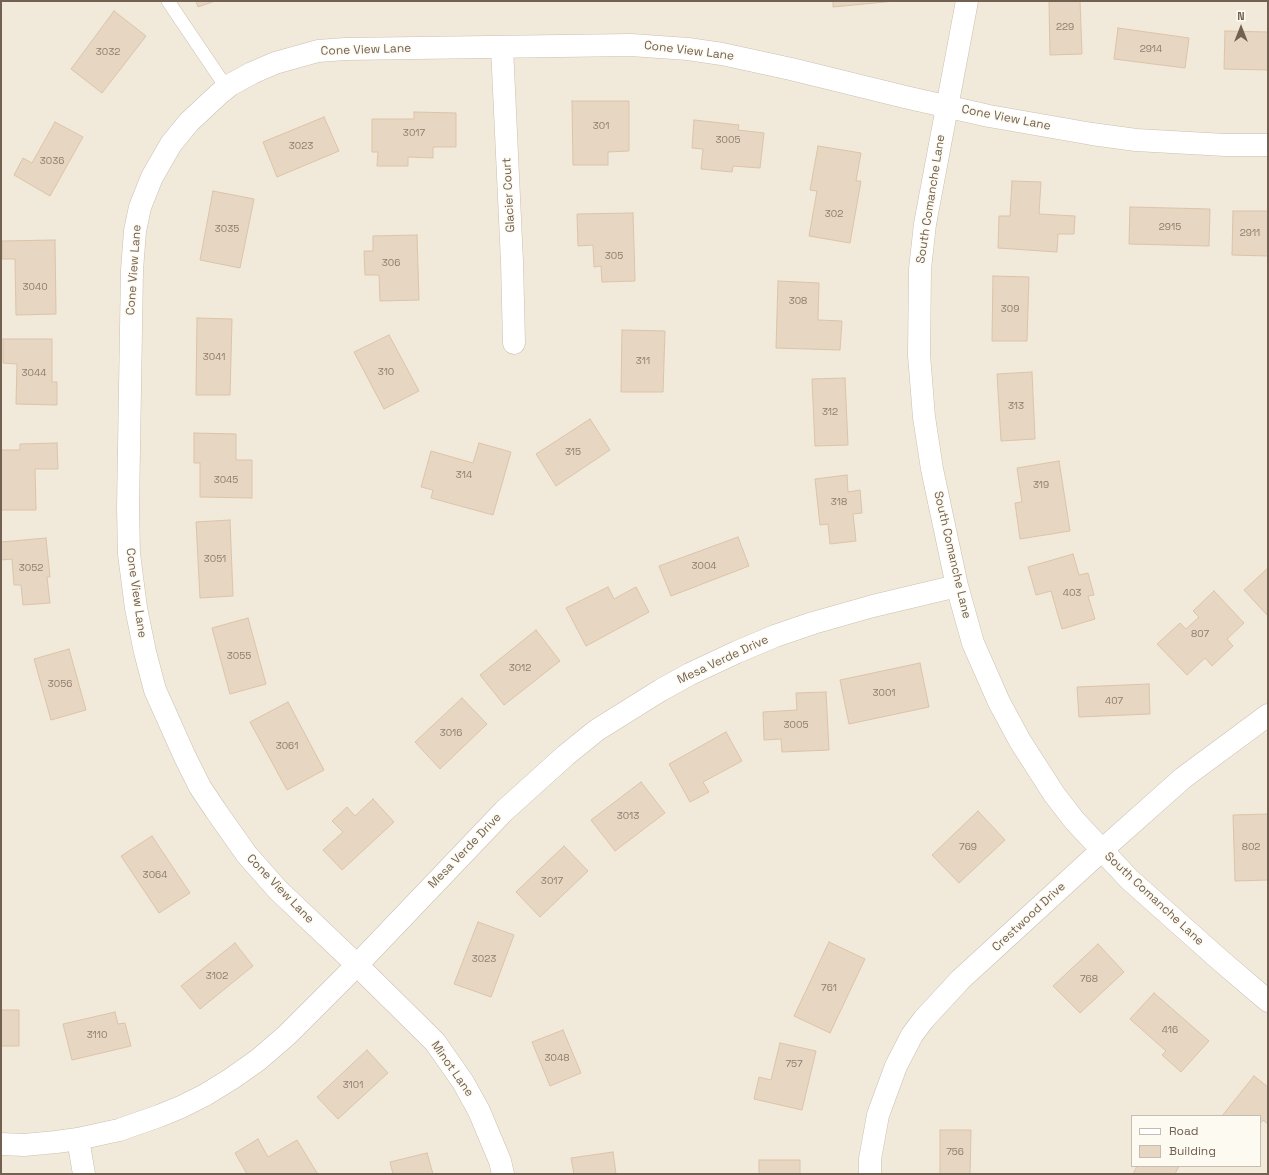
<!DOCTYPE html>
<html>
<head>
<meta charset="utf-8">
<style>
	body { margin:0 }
	#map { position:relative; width:1269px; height:1175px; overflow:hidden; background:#faf6eb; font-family:"Space Grotesk",sans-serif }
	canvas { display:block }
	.frame { position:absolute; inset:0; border:2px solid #726151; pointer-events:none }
	.legend { position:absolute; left:1131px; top:1115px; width:130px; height:52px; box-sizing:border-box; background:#fdfaf1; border:1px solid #c5bdb1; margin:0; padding:5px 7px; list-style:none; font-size:12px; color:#726151 }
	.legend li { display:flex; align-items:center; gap:8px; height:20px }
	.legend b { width:20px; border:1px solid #c5bdb1 }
	.north { position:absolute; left:1221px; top:8px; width:40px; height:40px; -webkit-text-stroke:3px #fdfaf1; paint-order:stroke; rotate:0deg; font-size:11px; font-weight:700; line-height:16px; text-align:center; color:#726151 }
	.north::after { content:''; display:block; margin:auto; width:14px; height:18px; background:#726151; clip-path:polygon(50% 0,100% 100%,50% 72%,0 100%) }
</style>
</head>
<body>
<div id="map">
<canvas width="1269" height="1175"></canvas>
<div class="frame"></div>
<ul class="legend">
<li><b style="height:5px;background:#fff"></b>Road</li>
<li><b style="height:11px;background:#e7d6c1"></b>Building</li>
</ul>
<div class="north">N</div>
</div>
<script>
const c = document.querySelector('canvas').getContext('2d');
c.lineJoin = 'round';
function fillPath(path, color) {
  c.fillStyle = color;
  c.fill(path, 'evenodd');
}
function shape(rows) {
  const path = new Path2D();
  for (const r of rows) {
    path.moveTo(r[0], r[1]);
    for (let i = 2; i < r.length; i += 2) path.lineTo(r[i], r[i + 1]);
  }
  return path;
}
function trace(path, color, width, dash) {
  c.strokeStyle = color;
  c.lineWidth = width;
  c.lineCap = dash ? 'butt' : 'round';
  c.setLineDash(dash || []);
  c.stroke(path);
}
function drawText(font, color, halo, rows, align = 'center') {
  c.font = font + ' "Space Grotesk",sans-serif';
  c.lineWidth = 3;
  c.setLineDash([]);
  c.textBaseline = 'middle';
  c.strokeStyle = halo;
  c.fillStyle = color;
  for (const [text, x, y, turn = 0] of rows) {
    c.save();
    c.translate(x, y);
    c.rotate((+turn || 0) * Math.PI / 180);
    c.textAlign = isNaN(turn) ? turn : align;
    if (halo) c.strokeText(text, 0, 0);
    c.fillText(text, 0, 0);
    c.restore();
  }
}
fillPath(shape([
	[1,1,1268,1,1268,1174,1,1174],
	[1132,1116,1260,1116,1260,1166,1132,1166]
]), '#f1e9da');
const building = shape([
	[196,1,215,1,198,7,196,1],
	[833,1,895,1,833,7,833,1],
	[1049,1,1080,1,1082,54,1050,55,1049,1],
	[114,11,146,36,102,93,71,69,114,11],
	[1118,28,1189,38,1185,68,1114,59,1118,28],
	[1225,31,1268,32,1268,70,1224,69,1225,31],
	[572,101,629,101,629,151,608,152,608,165,573,165,572,101],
	[414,112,456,113,456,147,433,147,433,158,408,157,408,166,377,166,378,152,372,152,372,119,414,119,414,112],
	[324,117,339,151,277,177,263,142,324,117],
	[694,120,739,125,738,130,764,133,760,168,733,166,732,172,701,169,703,149,692,148,694,120],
	[55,122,83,137,50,196,14,175,23,158,32,163,55,122],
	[818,146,861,153,856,181,861,181,850,243,809,236,817,191,810,190,818,146],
	[1012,181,1041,182,1039,214,1075,216,1074,234,1058,234,1057,252,998,248,999,216,1010,216,1012,181],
	[213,191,254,199,240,268,200,260,213,191],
	[1130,207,1210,209,1209,246,1129,244,1130,207],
	[1233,211,1268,211,1268,256,1232,255,1233,211],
	[633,213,635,281,602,282,601,266,594,267,593,245,578,246,577,214,633,213],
	[417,235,419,300,380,301,379,275,365,275,364,251,373,251,373,236,417,235],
	[55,240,56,314,16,315,15,259,2,259,2,241,55,240],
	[993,276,1029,277,1027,341,992,341,993,276],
	[778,281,819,283,818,320,842,321,840,350,776,348,778,281],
	[197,318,232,319,230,395,196,395,197,318],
	[622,330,665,331,663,392,621,392,622,330],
	[389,335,419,391,384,409,354,352,389,335],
	[3,339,52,339,52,382,57,382,57,405,16,404,17,364,3,363,3,339],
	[1032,372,1035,439,1001,441,997,374,1032,372],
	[845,378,848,445,815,446,812,379,845,378],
	[590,419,610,450,556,486,536,454,590,419],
	[194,433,236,434,236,460,252,460,252,498,200,497,200,463,194,463,194,433],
	[57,443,58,469,35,469,36,510,1,510,1,450,20,450,20,444,57,443],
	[479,443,511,452,493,515,431,498,433,490,421,487,431,451,473,463,479,443],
	[1059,461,1070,531,1020,539,1015,503,1022,502,1017,468,1059,461],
	[847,475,848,492,860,490,862,513,853,514,856,541,830,544,828,524,820,525,815,479,847,475],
	[230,520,233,596,200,598,196,522,230,520],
	[738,537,749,566,671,596,659,566,738,537],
	[46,538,50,577,47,577,50,603,23,605,21,585,14,585,12,559,1,560,1,542,46,538],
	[1073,554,1079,575,1088,573,1094,595,1088,596,1095,619,1062,629,1051,591,1036,595,1028,567,1073,554],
	[1268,568,1268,616,1244,590,1268,568],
	[608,587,614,599,636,587,649,612,586,646,566,608,608,587],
	[1214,591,1244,623,1227,639,1233,646,1212,666,1205,658,1187,675,1157,644,1180,623,1186,629,1199,617,1193,611,1214,591],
	[248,618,266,684,230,694,212,628,248,618],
	[536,630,560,661,504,705,480,675,536,630],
	[69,649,86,710,51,720,34,659,69,649],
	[920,663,929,707,849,724,840,680,920,663],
	[1149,684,1150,714,1079,717,1077,687,1149,684],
	[826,692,829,750,782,752,781,739,764,740,763,712,797,710,796,693,826,692],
	[462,698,487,724,440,769,415,742,462,698],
	[288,702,324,770,287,790,250,722,288,702],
	[726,732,742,761,703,782,709,792,690,802,669,764,726,732],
	[641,782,665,813,615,851,591,820,641,782],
	[373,799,394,822,342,870,323,850,343,832,332,821,347,807,355,816,373,799],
	[978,811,1005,840,959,883,932,855,978,811],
	[1268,814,1268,880,1235,881,1233,815,1268,814],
	[152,836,190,893,159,913,121,856,152,836],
	[564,846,588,871,540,917,516,892,564,846],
	[478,922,514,935,491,997,454,984,478,922],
	[829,942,865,959,830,1033,794,1016,829,942],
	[235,943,253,966,200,1009,181,986,235,943],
	[1098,944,1124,972,1080,1013,1053,986,1098,944],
	[1154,993,1209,1041,1181,1072,1162,1055,1166,1051,1130,1019,1154,993],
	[1,1010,19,1010,19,1046,1,1046,1,1010],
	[115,1012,118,1024,125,1023,131,1046,72,1060,63,1024,115,1012],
	[563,1030,581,1073,550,1086,532,1042,563,1030],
	[780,1043,816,1051,802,1110,754,1099,759,1077,771,1080,780,1043],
	[367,1050,388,1073,338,1119,317,1097,367,1050],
	[1254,1076,1268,1087,1268,1124,1263,1120,1260,1124,1260,1116,1222,1116,1254,1076],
	[940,1130,971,1130,970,1174,940,1174,940,1130],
	[258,1139,268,1157,297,1140,317,1173,315,1174,247,1174,235,1153,258,1139],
	[613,1152,616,1174,574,1174,571,1158,613,1152],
	[427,1153,433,1174,393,1174,390,1162,427,1153],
	[759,1160,800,1160,800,1174,759,1174,759,1160],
	[1137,1166,1179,1166,1175,1174,1133,1174,1137,1166]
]);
fillPath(building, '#e7d6c1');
trace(building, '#ddc4a8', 1);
const service = shape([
	[168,1,226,87]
]);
const minor = shape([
	[967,1,925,224,920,269,919,355,924,417,932,469,957,586,973,643,999,702,1020,741,1054,794,1074,820,1129,879,1220,960,1268,1001],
	[502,47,512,262,514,343],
	[78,1139,84,1174],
	[1,1144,24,1145,56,1142,78,1139,119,1130,159,1116,181,1107,205,1095,231,1079,258,1060,287,1035,357,965,504,811,566,755,597,730,661,690,690,674,737,652,775,636,813,623,873,606,957,586],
	[503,1174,500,1161,479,1111,463,1082,435,1042,357,965,278,890,247,855,216,811,200,787,185,757,155,690,145,652,136,608,129,554,128,508,132,270,135,231,140,207,152,177,171,144,189,122,219,94,230,85,252,73,275,63,318,51,345,49,631,45,688,49,722,54,791,69,905,97,989,116,1092,134,1136,140,1225,145,1268,145],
	[870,1174,870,1159,878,1115,896,1066,912,1035,924,1019,961,979,1102,850,1183,778,1268,715]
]);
trace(service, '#cbc0b1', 14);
trace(minor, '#cbc0b1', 23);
trace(service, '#fff', 13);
trace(minor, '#fff', 22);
drawText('10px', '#8f7e6d', null, [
	["229",1065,27],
	["2914",1151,49],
	["3032",108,52],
	["301",601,126],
	["3017",414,133],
	["3005",728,140],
	["3023",301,146],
	["3036",52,161],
	["302",834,214],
	["2915",1170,227],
	["3035",227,229],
	["2911",1250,233],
	["305",614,256],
	["306",391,263],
	["3040",35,287],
	["308",798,301],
	["309",1010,309],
	["3041",214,357],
	["311",643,361],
	["310",386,372],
	["3044",34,373],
	["313",1016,406],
	["312",830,412],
	["315",573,452],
	["314",464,475],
	["3045",226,480],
	["319",1041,485],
	["318",839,502],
	["3051",215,559],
	["3004",704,566],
	["3052",31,568],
	["403",1072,593],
	["807",1200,634],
	["3055",239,656],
	["3012",520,668],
	["3056",60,684],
	["3001",884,693],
	["407",1114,701],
	["3005",796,725],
	["3016",451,733],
	["3061",287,746],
	["3013",628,816],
	["769",968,847],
	["802",1251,847],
	["3064",155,875],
	["3017",552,881],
	["3023",484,959],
	["3102",217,976],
	["768",1089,979],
	["761",829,988],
	["416",1170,1030],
	["3110",97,1035],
	["3048",557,1058],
	["757",794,1064],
	["3101",353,1085],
	["756",955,1152]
]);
drawText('12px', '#726151', '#fdfaf1', [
	["Cone View Lane",366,50,-2],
	["Cone View Lane",689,51,7],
	["Cone View Lane",1006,118,11],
	["Glacier Court",509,195,-93],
	["South Comanche Lane",931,199,-81],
	["Cone View Lane",134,270,-86],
	["South Comanche Lane",952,555,77],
	["Cone View Lane",136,593,82],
	["Mesa Verde Drive",723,660,-25],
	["Mesa Verde Drive",465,851,-46],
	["Cone View Lane",280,889,46],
	["South Comanche Lane",1154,899,43],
	["Crestwood Drive",1029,917,-43],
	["Minot Lane",452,1069,55]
]);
</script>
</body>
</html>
